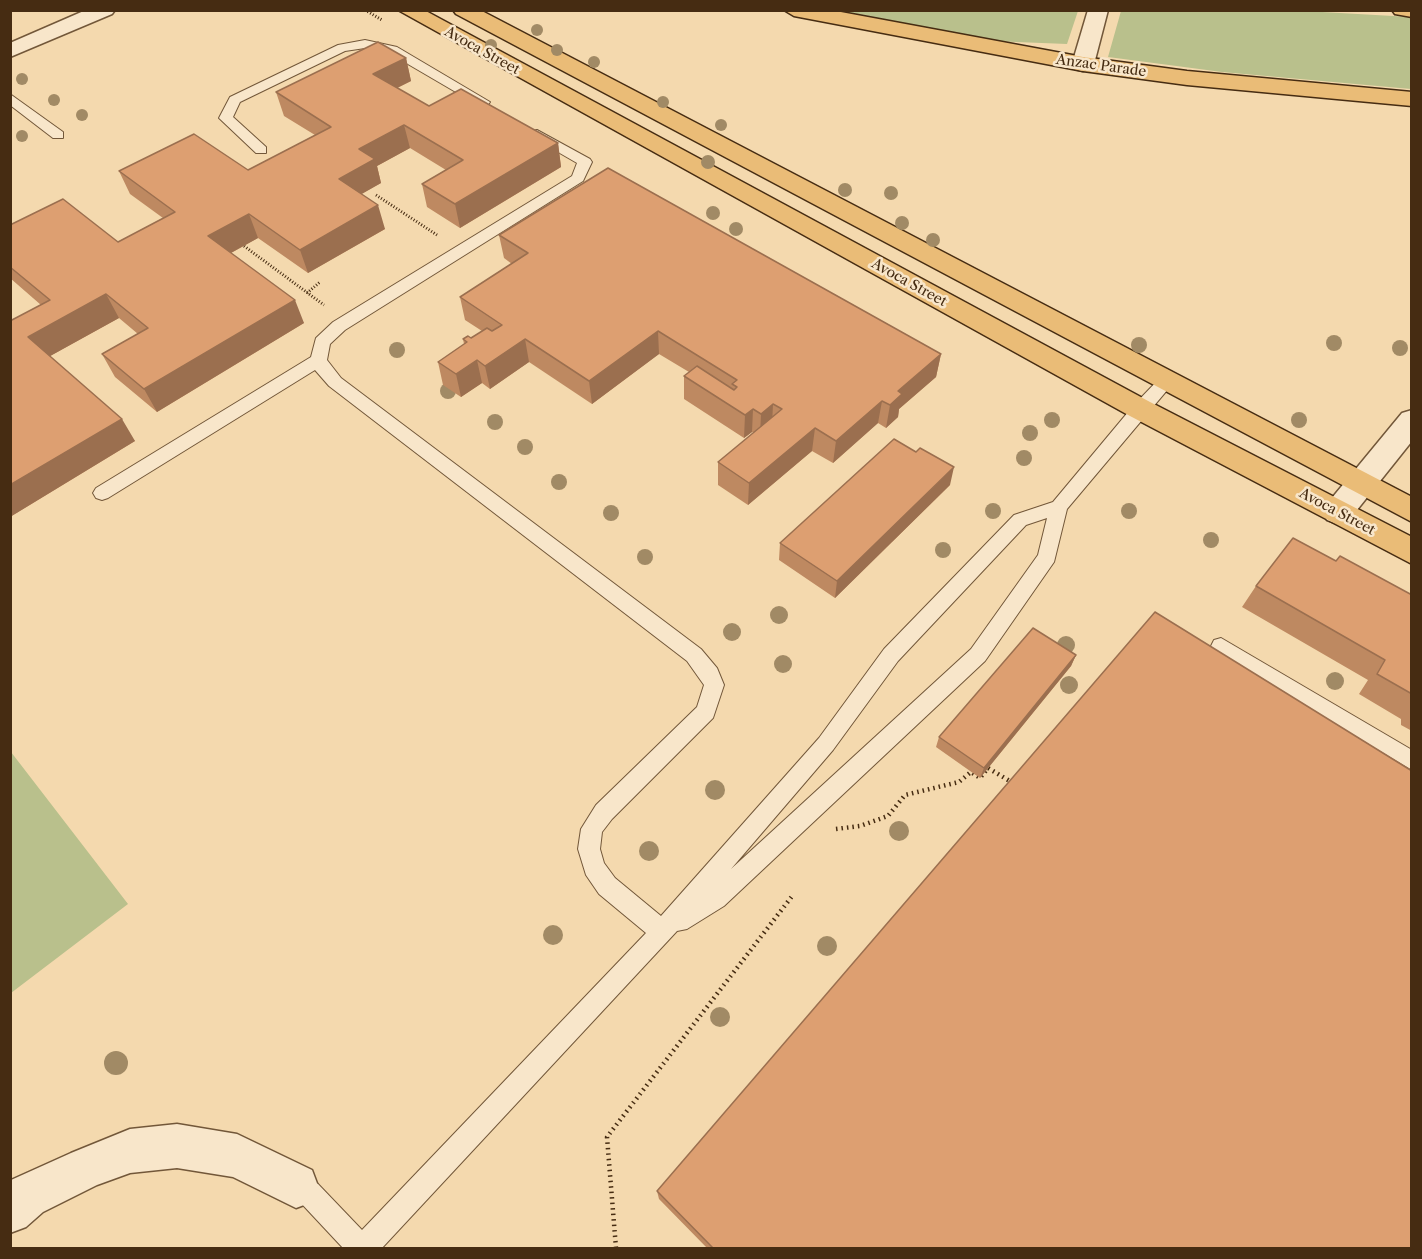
<!DOCTYPE html>
<html>
<head>
<meta charset="utf-8">
<style>
	body { margin:0 }
	#map { position:relative; width:1422px; height:1259px; overflow:hidden; background:#f4d9ae; font-family:"Libre Caslon Text",serif }
	canvas { display:block }
	.frame { position:absolute; inset:0; border:12px solid #462c12; pointer-events:none }
</style>
</head>
<body>
<div id="map">
<canvas width="1422" height="1259"></canvas>
<div class="frame"></div>
</div>
<script>
const c = document.querySelector('canvas').getContext('2d');
c.lineJoin = 'round';
function fillPath(path, color) {
  c.fillStyle = color;
  c.fill(path, 'evenodd');
}
function shape(rows) {
  const path = new Path2D();
  for (const r of rows) {
    path.moveTo(r[0], r[1]);
    for (let i = 2; i < r.length; i += 2) path.lineTo(r[i], r[i + 1]);
  }
  return path;
}
function trace(path, color, width, dash) {
  c.strokeStyle = color;
  c.lineWidth = width;
  c.lineCap = dash ? 'butt' : 'round';
  c.setLineDash(dash || []);
  c.stroke(path);
}
function drawText(font, color, halo, rows, align = 'center') {
  c.font = font + ' "Libre Caslon Text",serif';
  c.lineWidth = 5;
  c.setLineDash([]);
  c.textBaseline = 'middle';
  c.strokeStyle = halo;
  c.fillStyle = color;
  for (const [text, x, y, turn = 0] of rows) {
    c.save();
    c.translate(x, y);
    c.rotate((+turn || 0) * Math.PI / 180);
    c.textAlign = isNaN(turn) ? turn : align;
    if (halo) c.strokeText(text, 0, 0);
    c.fillText(text, 0, 0);
    c.restore();
  }
}
fillPath(shape([
	[1287,10,1411,17,1411,89,1222,72,1108,57,1121,11],
	[832,11,1078,11,1067,44,991,41],
	[11,752,128,904,11,993]
]), '#b9c08c');
const service = shape([
	[365,40,397,47,490,102,488,105,478,105,389,53,365,48,345,51,240,102,233,117,266,147,266,153,256,153,219,118,230,97,338,45,365,40],
	[10,94,63,132,63,138,53,138,10,105,10,94],
	[537,130,590,159,592,162,583,181,345,330,330,344,327,360,341,378,701,649,717,668,724,685,713,718,612,819,602,832,600,849,604,863,615,878,661,916,819,738,884,649,1014,515,1053,502,1134,405,1160,378,1166,376,1174,382,1067,509,1054,562,985,661,724,906,687,929,677,931,382,1248,343,1248,300,1202,287,1195,283,1186,287,1177,296,1173,318,1184,362,1230,646,933,599,894,586,875,578,849,581,829,596,805,697,707,704,685,687,661,329,386,315,370,108,498,102,500,96,498,93,493,96,488,311,357,316,338,333,322,572,176,577,163,532,137,532,131,537,130],
	[1047,518,1038,555,971,649,731,869,833,750,898,661,1026,525,1047,518],
	[1221,638,1412,750,1412,770,1214,652,1211,646,1214,640,1221,638]
]);
const minor = shape([
	[86,10,115,10,112,14,10,57,10,43,86,10],
	[1088,10,1108,10,1094,64,1091,69,1083,71,1075,69,1072,64,1088,10],
	[1412,410,1412,441,1349,520,1338,524,1327,520,1323,512,1327,504,1402,413,1412,410],
	[177,1124,237,1134,312,1170,318,1186,312,1202,296,1208,233,1177,177,1168,130,1173,97,1185,43,1212,26,1227,10,1233,11,1180,71,1153,130,1129,177,1124]
]);
const primary = shape([
	[398,10,424,10,1150,402,1412,537,1412,564,1130,416,398,10],
	[453,10,480,10,1412,497,1412,522,456,14,453,10],
	[784,10,830,10,1083,57,1187,71,1412,92,1412,106,1187,85,1083,71,794,16,784,10],
	[1392,10,1412,10,1412,17,1395,14,1392,10]
]);
trace(service, '#725739', 2);
trace(minor, '#725739', 3);
trace(primary, '#462c12', 3);
trace(shape([
	[365,10,382,20],
	[376,195,437,235],
	[244,246,324,305],
	[307,293,320,282]
]), '#462c12', 3, [1, 2]);
trace(shape([
	[836,829,860,826,888,816,905,795,959,782,971,772,980,778,988,768,1013,783],
	[616,1248,607,1137,793,895]
]), '#462c12', 4.5, [1.5, 4]);
fillPath(service, '#f8e6ca');
fillPath(minor, '#f8e6ca');
fillPath(primary, '#eabc77');
c.fillStyle = '#a18a65';
for (const [x, y, r] of [
	[537,30,6],
	[491,45,6],
	[557,50,6],
	[594,62,6],
	[22,79,6],
	[54,100,6],
	[663,102,6],
	[82,115,6],
	[721,125,6],
	[22,136,6],
	[708,162,7],
	[845,190,7],
	[891,193,7],
	[713,213,7],
	[902,223,7],
	[736,229,7],
	[933,240,7],
	[1334,343,8],
	[1139,345,8],
	[1400,348,8],
	[397,350,8],
	[448,391,8],
	[1052,420,8],
	[1299,420,8],
	[495,422,8],
	[1030,433,8],
	[525,447,8],
	[1024,458,8],
	[559,482,8],
	[993,511,8],
	[1129,511,8],
	[611,513,8],
	[1211,540,8],
	[943,550,8],
	[645,557,8],
	[779,615,9],
	[732,632,9],
	[1066,645,9],
	[783,664,9],
	[1335,681,9],
	[1069,685,9],
	[715,790,10],
	[899,831,10],
	[649,851,10],
	[553,935,10],
	[827,946,10],
	[720,1017,10],
	[116,1063,12]
]) {
  c.beginPath();
  c.arc(x, y, r, 0, 2 * Math.PI);
  c.fill();
}
fillPath(shape([
	[406,58,411,81,397,88,429,106,558,143,561,167,460,228,427,207,422,184,446,170,410,148,377,166,381,183,361,194,385,229,308,273,258,238,231,253,304,323,157,412,115,377,102,354,138,334,119,318,50,356,135,441,10,517,41,305,10,278,10,225,118,242,163,218,130,194,119,171,248,170,315,135,284,116,276,92],
	[499,235,941,354,936,377,899,409,898,417,886,428,878,423,833,463,812,451,748,505,718,485,718,462,754,433,752,432,744,438,684,399,684,376,689,372,659,354,592,404,529,362,490,389,482,383,461,397,443,385,438,362,464,344,463,339,471,338,482,331,465,320,460,297,512,264,504,258],
	[950,485,835,598,779,560,780,543],
	[1336,561,1412,595,1412,731,1401,725,1401,719,1359,694,1368,680,1242,607,1256,586],
	[1076,655,1071,666,980,778,936,747,939,737],
	[657,1191,1412,1248,707,1248,659,1199]
]), '#be8961');
fillPath(shape([
	[406,58,411,81,379,97,373,74],
	[404,125,410,148,377,166,381,183,346,203,339,179,359,149],
	[558,143,561,167,460,228,455,204],
	[378,205,385,229,308,273,300,250],
	[249,214,258,238,218,260,208,236],
	[106,294,119,318,43,360,28,337],
	[295,300,304,323,157,412,144,389],
	[658,331,659,354,592,404,589,381],
	[525,339,529,362,490,389,485,366],
	[941,354,936,377,899,409,898,417,886,428,890,405,898,391],
	[477,360,482,383,461,397,456,374],
	[882,401,878,423,833,463,836,441],
	[773,404,772,426,760,437,761,414],
	[753,409,752,432,744,438,745,415],
	[122,419,135,441,10,517,10,485],
	[815,428,812,451,748,505,749,483],
	[954,467,950,485,835,598,837,581],
	[1076,655,1071,666,980,778,984,768]
]), '#9b6f4f');
const building = shape([
	[378,42,406,58,373,74,429,106,461,89,558,143,455,204,422,184,463,160,404,125,359,149,375,159,339,179,378,205,300,250,249,214,208,236,295,300,144,389,102,354,148,328,106,294,28,337,122,419,10,485,10,321,50,300,10,267,10,225,63,199,118,242,175,212,119,171,194,134,248,170,331,127,276,92,378,42],
	[608,168,941,354,898,391,902,394,890,405,882,401,836,441,815,428,749,483,718,462,782,409,773,404,761,414,753,409,745,415,684,376,697,366,734,390,737,387,732,384,737,380,658,331,589,381,525,339,485,366,477,360,456,374,438,362,467,342,463,339,468,336,471,338,487,328,492,331,502,325,460,297,528,253,499,235,608,168],
	[894,439,916,452,920,448,954,467,837,581,780,543,894,439],
	[1293,538,1336,561,1340,556,1412,595,1412,694,1377,674,1385,660,1256,586,1293,538],
	[1155,612,1412,771,1412,1248,713,1248,657,1191,1155,612],
	[1033,628,1076,655,984,768,939,737,1033,628]
]);
fillPath(building, '#dd9f71');
trace(building, '#9b6f4f', 1.5);
drawText('14px', '#462c12', '#f8e6ca', [
	["Avoca Street",482,51,29],
	["Anzac Parade",1101,66,8],
	["Avoca Street",909,283,29],
	["Avoca Street",1337,512,28]
]);
</script>
</body>
</html>
